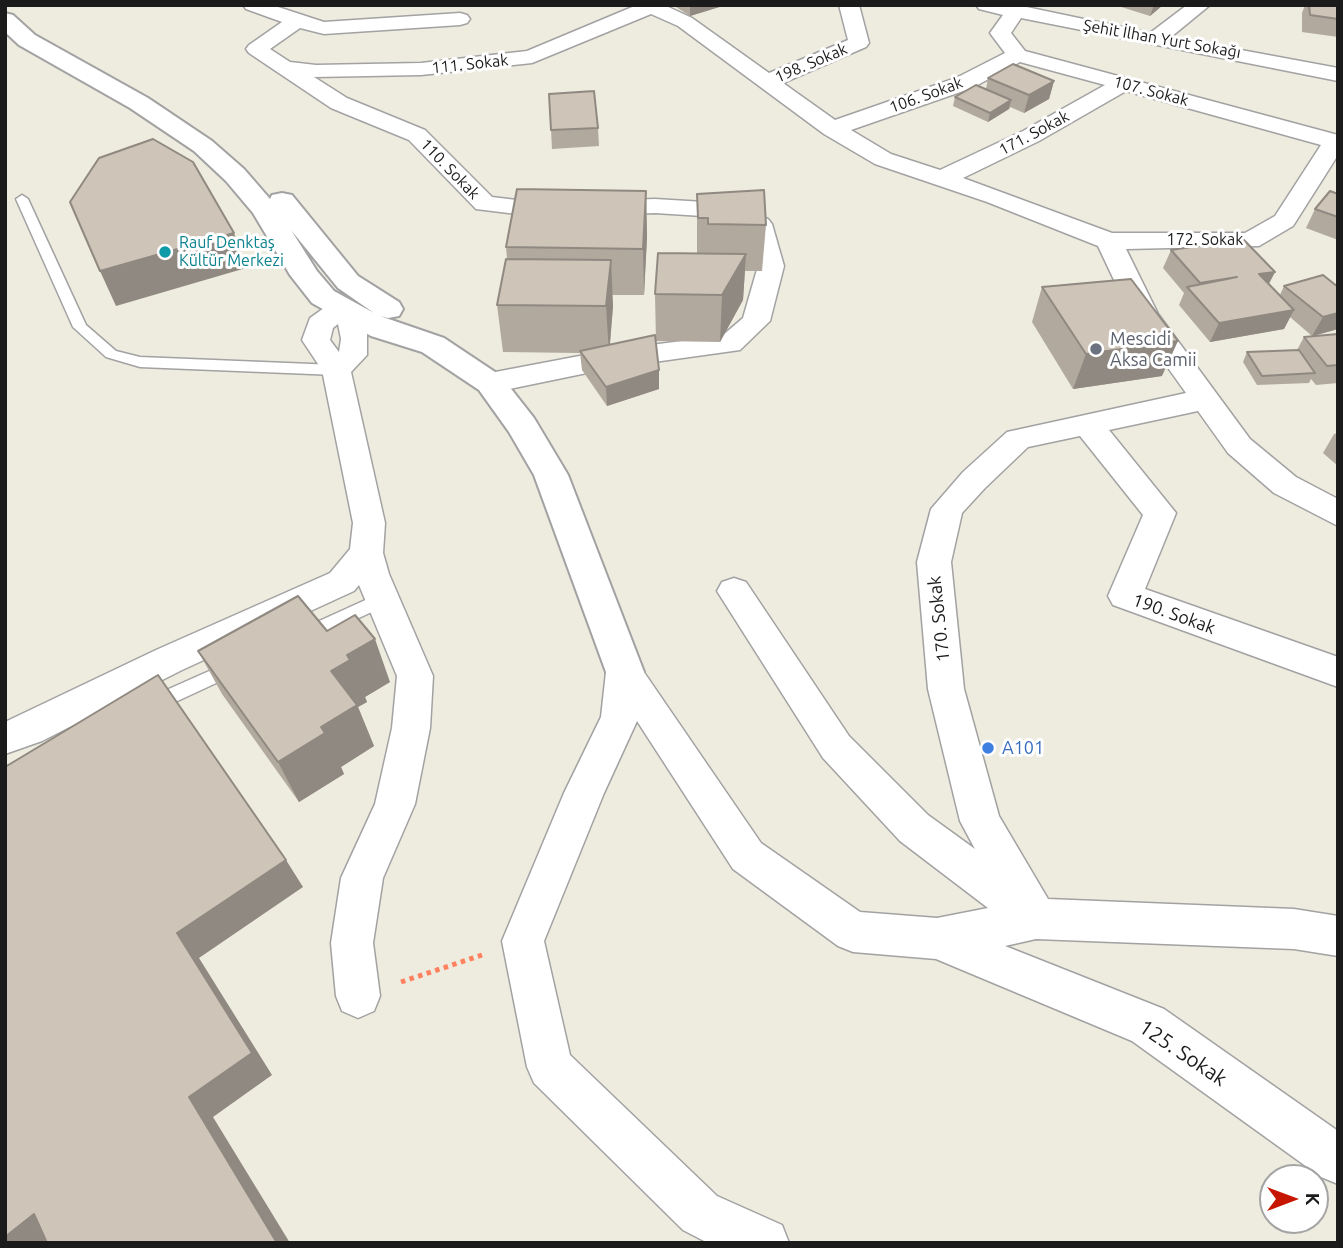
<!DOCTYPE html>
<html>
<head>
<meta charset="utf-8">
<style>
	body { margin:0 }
	#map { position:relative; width:1343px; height:1248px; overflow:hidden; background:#eeebdf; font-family:Ubuntu,sans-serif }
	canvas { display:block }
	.frame { position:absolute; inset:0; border:7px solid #1b1b1b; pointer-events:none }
	.north { position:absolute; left:1259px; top:1164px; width:70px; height:70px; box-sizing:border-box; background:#fff; border:2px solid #a4a4a4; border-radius:50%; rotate:90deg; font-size:19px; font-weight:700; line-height:28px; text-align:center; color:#1b1b1b }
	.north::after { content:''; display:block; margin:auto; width:24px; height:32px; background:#c61600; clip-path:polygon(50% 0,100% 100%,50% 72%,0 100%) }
</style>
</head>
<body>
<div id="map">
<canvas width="1343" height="1248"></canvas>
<div class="frame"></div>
<div class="north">K</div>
</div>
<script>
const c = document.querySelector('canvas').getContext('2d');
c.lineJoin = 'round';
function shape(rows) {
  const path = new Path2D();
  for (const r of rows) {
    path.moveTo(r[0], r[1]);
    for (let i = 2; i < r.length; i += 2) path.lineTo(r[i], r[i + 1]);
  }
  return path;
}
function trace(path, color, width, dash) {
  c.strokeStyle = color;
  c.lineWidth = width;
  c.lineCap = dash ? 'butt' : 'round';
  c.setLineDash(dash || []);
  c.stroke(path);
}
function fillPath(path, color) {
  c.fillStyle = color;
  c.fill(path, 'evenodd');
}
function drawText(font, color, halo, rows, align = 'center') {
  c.font = font + ' Ubuntu,sans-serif';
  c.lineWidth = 6;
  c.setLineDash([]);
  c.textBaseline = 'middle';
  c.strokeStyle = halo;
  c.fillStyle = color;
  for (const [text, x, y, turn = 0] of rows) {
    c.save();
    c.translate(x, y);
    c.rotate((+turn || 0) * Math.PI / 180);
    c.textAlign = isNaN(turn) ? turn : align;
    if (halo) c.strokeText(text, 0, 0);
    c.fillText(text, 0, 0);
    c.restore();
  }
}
const service = shape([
	[22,195,28,199,86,325,116,351,140,357,336,365,343,370,336,375,140,367,106,357,73,327,16,199,22,195],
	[383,592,389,594,392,599,389,604,307,642,295,642,292,637,295,632,383,592],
	[234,660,240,662,243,667,240,672,158,710,151,713,144,710,142,705,144,700,234,660]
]);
const minor = shape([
	[243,5,272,5,324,22,460,13,467,15,470,19,467,23,460,25,324,34,300,28,270,49,290,62,316,65,421,63,527,51,637,5,664,5,692,18,769,73,848,40,839,5,859,5,869,43,866,47,783,83,835,120,956,78,1005,53,990,33,1003,15,979,9,976,5,1017,5,1150,33,1187,5,1210,5,1171,37,1338,68,1338,81,1021,18,1011,33,1025,51,1338,135,1338,155,1293,226,1259,246,1126,249,1158,314,1250,439,1296,477,1338,499,1338,526,1274,493,1228,453,1198,411,1109,430,1176,513,1145,589,1338,657,1338,687,1113,605,1108,596,1143,515,1080,436,1028,447,985,488,962,513,951,562,964,689,999,816,1048,899,1294,909,1338,916,1338,956,1294,949,1036,939,1005,946,1164,1009,1338,1131,1338,1184,1321,1177,1132,1041,936,959,853,952,838,946,733,869,637,721,604,793,544,941,570,1055,717,1196,782,1225,789,1243,708,1243,683,1230,534,1083,527,1067,502,941,564,793,601,717,606,672,611,662,624,657,637,662,761,843,860,912,937,918,988,908,900,841,823,758,717,591,722,582,734,578,746,582,849,736,928,815,975,849,960,821,928,689,917,562,931,509,963,472,1007,432,1186,393,1131,316,1098,246,987,202,875,164,824,134,678,26,651,14,532,63,421,75,314,77,347,98,425,130,492,197,541,203,655,199,721,203,768,219,772,224,784,266,770,321,740,350,611,368,490,393,480,390,475,383,480,376,490,373,611,350,722,336,743,318,758,266,748,228,718,217,655,213,541,217,476,209,409,140,331,108,249,53,246,49,249,45,282,22,246,9,243,5],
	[1020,62,1105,85,1023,131,940,170,891,154,851,130,972,88,1020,62],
	[1126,91,1321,145,1275,216,1245,233,1112,233,963,178,1039,141,1126,91],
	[341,301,351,303,367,325,367,355,351,372,385,523,383,553,389,574,433,676,430,728,415,804,383,878,373,943,380,996,374,1011,358,1018,342,1011,336,996,331,943,341,878,375,804,392,728,397,676,359,585,354,591,182,670,42,741,5,754,5,722,156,650,330,573,350,549,353,523,322,370,302,340,310,318,331,303,341,301],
	[338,324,341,339,339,352,330,340,333,328,338,324]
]);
const tertiary = shape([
	[5,13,13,15,35,35,148,98,212,141,244,169,270,199,272,195,282,193,292,195,358,276,399,302,403,309,399,316,388,318,380,316,444,338,501,376,534,418,568,475,644,672,638,683,624,688,610,683,534,475,509,432,479,390,422,352,371,336,312,303,290,275,253,213,226,181,194,151,130,108,19,45,5,32,5,13],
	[291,230,338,288,374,313,334,291,317,271,291,230]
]);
trace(service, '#a2a2a2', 3);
trace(minor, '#a2a2a2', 3);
trace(tertiary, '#a2a2a2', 4);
trace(shape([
	[401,982,482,955]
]), '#ff815f', 5, [4.5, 4.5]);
fillPath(service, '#fff');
fillPath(minor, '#fff');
fillPath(tertiary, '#fff');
fillPath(shape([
	[673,5,726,5,690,16],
	[1115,5,1163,5,1150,16],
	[1305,5,1338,5,1338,37,1302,32,1302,13],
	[988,78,1054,81,1049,99,1024,113,1010,107,1009,109,988,122,953,106,955,97,986,89],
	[598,128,599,146,552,149,551,130],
	[646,191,647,237,644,295,612,295,613,306,610,345,659,389,607,406,582,370,580,353,503,352,497,305,507,259,506,247],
	[697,194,766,225,762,271,745,271,743,300,720,342,656,341,655,294,697,253],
	[1338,194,1338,240,1306,228,1315,209],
	[1171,250,1275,272,1269,284,1280,295,1284,286,1338,287,1338,329,1314,336,1338,334,1338,383,1316,385,1311,379,1309,383,1257,385,1243,362,1247,352,1297,350,1304,337,1312,336,1290,317,1284,329,1210,342,1179,305,1184,293,1163,268],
	[1042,287,1162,376,1073,389,1032,322],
	[1338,433,1338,466,1323,453,1334,434],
	[327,631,390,682,365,697,367,702,358,707,374,746,341,767,344,774,299,802,222,694,198,651]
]), '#b1a99e');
fillPath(shape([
	[690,5,726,5,690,16],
	[1154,5,1163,5,1150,16],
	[1054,81,1049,99,1024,113,1029,95],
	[1011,100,1009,109,988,122,990,113],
	[646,191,647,237,644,295,643,249],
	[234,233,246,268,116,306,100,271],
	[746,254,743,300,720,342,722,295],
	[611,260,613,306,609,353,606,306],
	[1275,272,1265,290,1259,274],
	[1294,310,1284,329,1210,342,1219,323],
	[1338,313,1338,329,1312,336,1323,317],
	[1178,341,1162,376,1073,389,1086,354],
	[659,370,659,389,607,406,606,387],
	[375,639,390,682,365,697,367,702,358,707,374,746,341,767,344,774,299,802,278,762,321,727,331,671,347,655],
	[286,860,303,887,199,958,272,1075,213,1117,290,1243,277,1243,189,1097,177,933],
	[34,1214,50,1243,5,1243,5,1237]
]), '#908981');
const building = shape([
	[1309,5,1338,5,1338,19,1310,15,1309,5],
	[1013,64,1054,81,1029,95,988,78,1013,64],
	[976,85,1011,100,990,113,955,97,976,85],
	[594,91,598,128,551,130,549,94,594,91],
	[153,139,193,162,234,233,100,271,70,202,99,158,153,139],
	[517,189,646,191,643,249,506,247,517,189],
	[764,190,766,225,708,224,708,218,698,218,697,194,764,190],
	[1330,191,1338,194,1338,217,1315,209,1330,191],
	[1243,239,1275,272,1259,274,1294,310,1219,323,1187,287,1237,277,1200,283,1171,250,1243,239],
	[658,253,746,254,722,295,655,294,658,253],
	[506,259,611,260,606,306,497,305,506,259],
	[1323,275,1338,287,1338,313,1323,317,1284,286,1323,275],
	[1131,279,1178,341,1086,354,1042,287,1131,279],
	[1338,334,1338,365,1327,366,1304,337,1338,334],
	[655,335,659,370,606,387,580,351,655,335],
	[1299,350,1315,373,1262,376,1247,352,1299,350],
	[298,596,327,631,355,615,375,639,347,655,350,660,331,671,357,705,321,727,325,733,278,762,198,651,298,596],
	[158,675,286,860,177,933,252,1053,189,1097,277,1243,47,1243,34,1214,5,1237,5,767,158,675]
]);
fillPath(building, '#cec4b8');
trace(building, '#908981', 2);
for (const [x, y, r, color] of [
	[165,252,7,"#0f9aa8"],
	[1096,349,7,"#6b7280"],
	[988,748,7,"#3f7fe0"]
]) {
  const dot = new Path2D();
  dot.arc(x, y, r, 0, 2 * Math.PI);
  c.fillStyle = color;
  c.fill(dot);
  trace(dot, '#fff', 2.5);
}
drawText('16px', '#1b1b1b', '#fff', [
	["Şehit İlhan Yurt Sokağı",1162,39,10],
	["198. Sokak",811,63,-23],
	["111. Sokak",470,64,-6],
	["107. Sokak",1151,91,15],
	["106. Sokak",926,95,-20],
	["171. Sokak",1034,133,-28],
	["110. Sokak",450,169,46],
	["172. Sokak",1205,240]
]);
drawText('16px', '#0d838f', '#fff', [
	["Rauf Denktaş",179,243],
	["Kültür Merkezi",179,261]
], 'left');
drawText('18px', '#5b616d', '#fff', [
	["Mescidi",1110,339],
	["Aksa Camii",1110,360]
], 'left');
drawText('18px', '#1b1b1b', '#fff', [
	["190. Sokak",1174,614,20],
	["170. Sokak",939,619,-96]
]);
drawText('18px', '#366cbe', '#fff', [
	["A101",1002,748]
], 'left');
drawText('21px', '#1b1b1b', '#fff', [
	["125. Sokak",1183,1053,34]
]);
</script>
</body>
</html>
